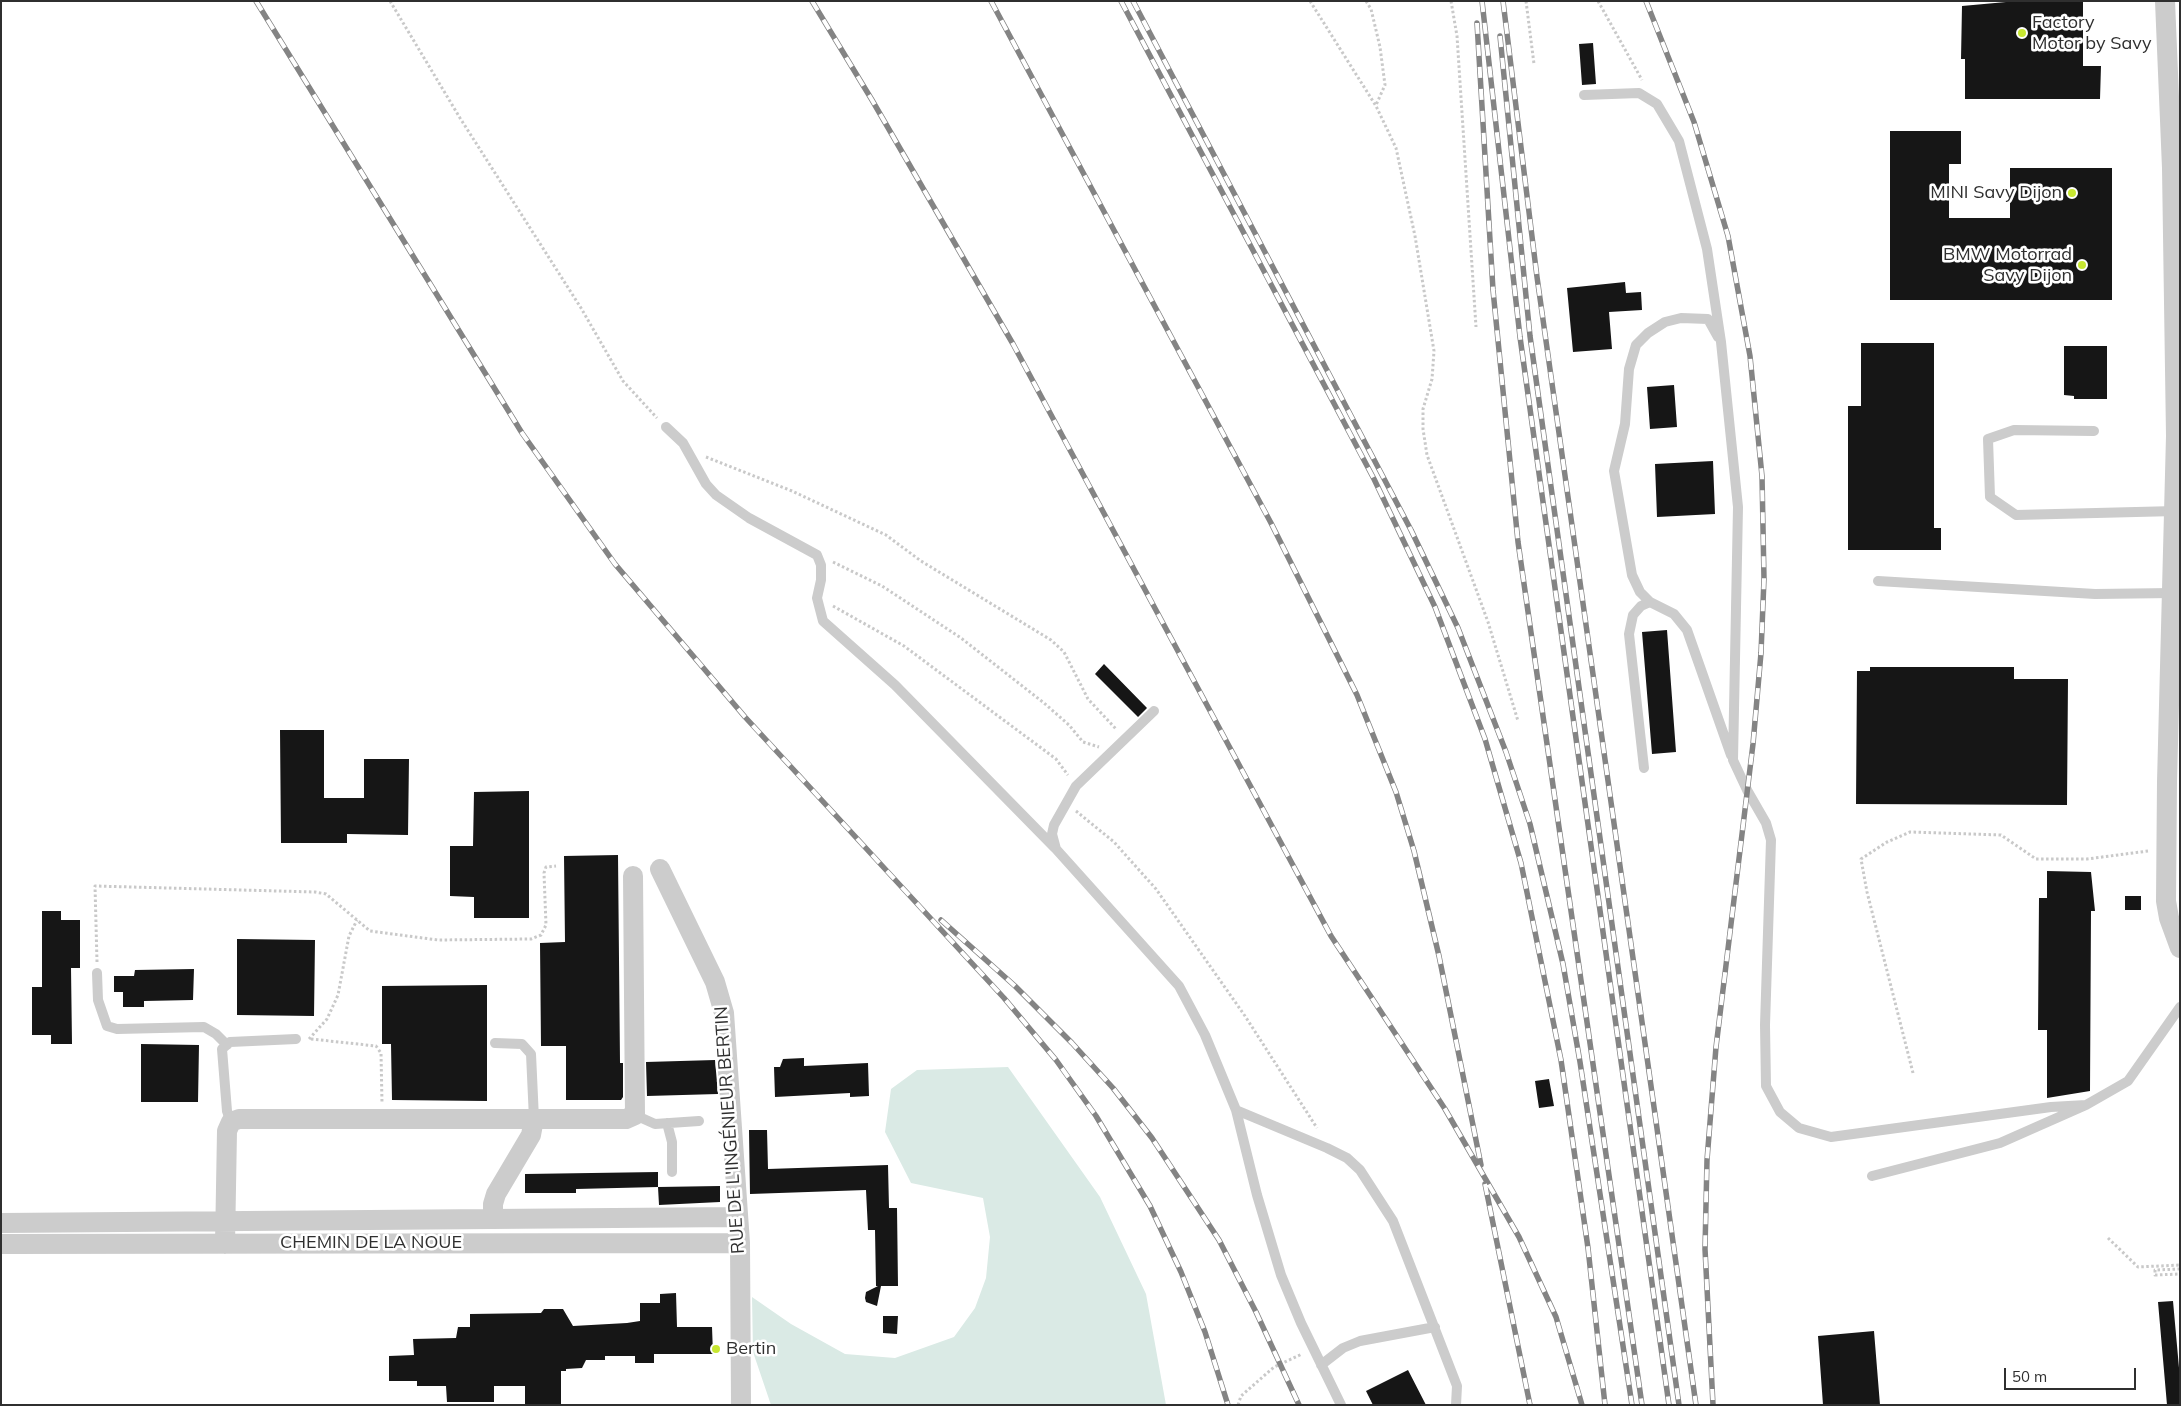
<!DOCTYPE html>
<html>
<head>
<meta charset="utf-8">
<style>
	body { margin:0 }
	#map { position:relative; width:2181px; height:1406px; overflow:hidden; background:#fff; font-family:Mulish,sans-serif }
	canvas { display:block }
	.frame { position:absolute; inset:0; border:2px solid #2f2f2f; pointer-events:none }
	.scale { position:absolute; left:2004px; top:1368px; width:132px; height:22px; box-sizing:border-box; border:2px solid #2f2f2f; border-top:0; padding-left:6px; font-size:15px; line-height:18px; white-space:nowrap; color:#2f2f2f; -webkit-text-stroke:4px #fff; paint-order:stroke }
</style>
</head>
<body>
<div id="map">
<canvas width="2181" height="1406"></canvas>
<div class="frame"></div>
<div class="scale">50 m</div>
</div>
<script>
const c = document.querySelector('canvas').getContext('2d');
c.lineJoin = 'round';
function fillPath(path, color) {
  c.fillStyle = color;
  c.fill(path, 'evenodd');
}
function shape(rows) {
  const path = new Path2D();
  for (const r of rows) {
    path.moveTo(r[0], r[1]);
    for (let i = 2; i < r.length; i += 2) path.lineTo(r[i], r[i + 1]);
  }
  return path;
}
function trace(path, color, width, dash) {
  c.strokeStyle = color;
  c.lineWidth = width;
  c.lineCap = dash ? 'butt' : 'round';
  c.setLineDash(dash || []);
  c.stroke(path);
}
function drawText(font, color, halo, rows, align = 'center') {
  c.font = font + ' Mulish,sans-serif';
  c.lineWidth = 5;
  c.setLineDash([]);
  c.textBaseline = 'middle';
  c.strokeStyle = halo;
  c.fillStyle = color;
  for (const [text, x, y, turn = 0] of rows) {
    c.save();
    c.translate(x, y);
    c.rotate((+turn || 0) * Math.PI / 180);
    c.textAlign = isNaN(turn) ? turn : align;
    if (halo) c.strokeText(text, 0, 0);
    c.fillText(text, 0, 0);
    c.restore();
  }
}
fillPath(shape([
	[1008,1067,1100,1197,1146,1294,1166,1405,771,1405,753,1352,752,1297,791,1324,845,1354,895,1358,954,1337,975,1308,986,1278,990,1237,983,1198,911,1183,885,1132,891,1089,917,1070]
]), '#daeae5');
fillPath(shape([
	[2017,1,2083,1,2083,66,2101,66,2100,99,1965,99,1965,59,1961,59,1962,6],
	[1593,43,1596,84,1582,85,1579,44],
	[1890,131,1961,131,1961,164,1949,164,1949,218,2010,218,2010,168,2112,168,2112,300,1890,300],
	[1625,282,1626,293,1641,292,1642,310,1609,312,1612,349,1573,352,1567,288],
	[1861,343,1934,343,1934,528,1941,528,1941,550,1848,550,1848,406,1861,406],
	[2064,346,2107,346,2107,399,2074,399,2074,396,2064,395],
	[1674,385,1677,427,1650,429,1647,387],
	[1713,461,1715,514,1657,517,1655,464],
	[1667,630,1676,752,1652,754,1642,632],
	[1104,664,1147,708,1138,717,1095,674],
	[1870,667,2014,667,2014,679,2068,679,2067,805,1856,804,1857,671,1870,671],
	[280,730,324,730,324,798,364,798,364,759,409,759,408,835,347,834,347,843,281,843],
	[529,791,529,918,474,918,474,897,450,896,450,846,473,846,474,792],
	[618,855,620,1063,623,1063,623,1097,621,1100,566,1100,566,1046,541,1046,540,943,565,942,564,856],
	[2047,871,2091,872,2095,911,2091,911,2090,1091,2047,1098,2047,1030,2038,1030,2039,898,2047,898],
	[2125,896,2141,896,2141,910,2125,910],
	[42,911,61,911,61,920,80,920,80,968,71,968,72,1044,51,1044,51,1035,32,1035,32,987,42,987],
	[237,939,315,940,314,1016,237,1015],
	[194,969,193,1000,144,1001,144,1007,123,1007,123,992,114,992,114,976,134,976,135,970],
	[487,985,487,1101,392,1100,391,1044,382,1044,382,986],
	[141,1044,199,1045,198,1102,141,1102],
	[804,1058,804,1066,868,1063,869,1096,850,1097,850,1093,775,1097,774,1067,780,1067,783,1059],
	[715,1060,718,1094,647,1096,646,1062],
	[1549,1079,1554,1106,1539,1108,1535,1081],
	[749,1130,767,1130,768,1169,888,1165,889,1208,897,1208,898,1286,881,1286,877,1306,866,1302,865,1298,866,1292,878,1286,876,1286,875,1230,868,1230,866,1190,750,1194],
	[658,1172,658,1187,720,1186,720,1202,659,1205,658,1187,576,1189,576,1193,525,1193,525,1174],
	[676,1293,677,1327,712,1327,713,1354,654,1354,654,1363,635,1363,635,1356,605,1356,605,1360,586,1360,582,1368,566,1369,566,1371,561,1371,561,1405,525,1405,525,1386,494,1386,494,1402,447,1402,446,1386,417,1386,417,1381,389,1381,389,1356,414,1355,413,1339,456,1338,458,1327,470,1327,470,1314,541,1313,544,1309,563,1309,573,1326,627,1323,640,1321,640,1303,660,1303,660,1294],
	[2173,1301,2180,1379,2180,1405,2167,1405,2158,1302],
	[883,1316,898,1316,897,1334,883,1333],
	[1874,1331,1880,1405,1823,1405,1818,1336],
	[1408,1370,1426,1405,1373,1405,1366,1391]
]), '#161616');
trace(shape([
	[390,1,460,118,581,308,623,381,657,418],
	[1310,1,1376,106,1396,148,1415,236,1434,351,1432,379,1423,409,1423,429,1427,455,1488,622,1518,721],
	[1366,1,1371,9,1380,47,1385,85,1376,105],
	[1451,1,1457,36,1476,327],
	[1526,1,1534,64],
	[1598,1,1642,80],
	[706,457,792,491,886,535,921,561,1051,640,1064,652,1088,699,1116,729],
	[833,562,882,586,961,638,1044,703,1069,725,1083,742,1099,747],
	[833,606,904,646,1056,759,1068,775],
	[1076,811,1114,842,1156,889,1245,1016,1317,1128],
	[97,962,95,886,315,892,326,894,370,931,438,940,531,939,541,935,546,925,544,873,546,867,556,866],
	[309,1039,327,1019,338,995,349,936,357,920],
	[311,1039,376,1046,381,1053,382,1103],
	[1913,1073,1867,892,1861,859,1887,842,1910,832,2001,835,2036,859,2087,859,2148,851],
	[2108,1238,2138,1267,2180,1265],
	[2180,1269,2155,1270,2155,1275,2180,1274],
	[1238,1405,1241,1396,1274,1367,1302,1354]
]), '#c9c9c9', 3, [2.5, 2.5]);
trace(shape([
	[1584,95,1639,93,1657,104,1679,141,1707,249,1721,342,1738,507,1733,760,1747,790,1766,823,1771,840,1765,1025,1766,1086,1780,1112,1799,1128,1831,1137,2051,1107,2086,1105],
	[1718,337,1708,319,1681,318,1665,322,1648,333,1636,345,1629,369,1625,424,1614,471,1632,575,1640,592,1650,602,1674,614,1687,630,1731,755],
	[666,427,683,443,706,484,716,495,749,518,817,555,821,565,821,580,817,598,823,621,895,685,1055,848],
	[2094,431,2014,430,1988,439,1990,497,2016,515,2176,511],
	[1878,581,2095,594,2173,593],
	[1154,711,1076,786,1054,825,1052,834,1056,849,1179,986,1205,1035,1236,1110,1257,1195,1281,1275,1301,1323,1341,1405],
	[1644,768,1629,634,1633,615,1641,606,1650,602],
	[97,973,98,1000,107,1026,117,1029,204,1027,216,1034,227,1045],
	[495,1043,522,1044,531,1054,534,1119],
	[1236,1110,1327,1148,1347,1158,1360,1170,1393,1221,1457,1386,1456,1405],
	[635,1115,655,1124,699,1121],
	[231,1122,227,1111,222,1049,230,1042,296,1039],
	[667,1123,672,1142,672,1172],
	[1872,1176,2000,1143,2086,1105,2128,1081,2180,1007],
	[1321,1365,1343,1348,1360,1341,1435,1327]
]), '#ccc', 10);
trace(shape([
	[2165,1,2172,168,2176,436,2167,782,2166,901,2169,918,2180,948],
	[660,869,715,982,724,1013,740,1243,741,1405],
	[493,1219,493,1204,496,1194,531,1135,534,1119],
	[1,1223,737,1217],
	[1,1244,740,1243],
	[225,1244,227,1131,231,1122,239,1119,626,1119,635,1115,633,876]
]), '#ccc', 20);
const rail = shape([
	[256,1,522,433,615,564,745,717,1004,998,1056,1060,1096,1116,1150,1206,1181,1272,1205,1332,1228,1405],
	[812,1,872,100,1013,344,1331,936,1445,1109,1519,1237,1556,1317,1582,1405],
	[991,1,1271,523,1357,695,1396,792,1414,851,1439,956,1481,1165],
	[1121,1,1374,479,1435,607,1485,739,1521,863,1561,1060,1588,1248,1605,1405],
	[1133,1,1411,530,1458,628,1506,752,1530,824,1563,964,1580,1062,1632,1405],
	[1482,1,1520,337,1669,1405],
	[1503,1,1537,277,1696,1405],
	[1646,1,1694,122,1728,236,1750,356,1762,476,1764,579,1761,653,1753,744,1716,1047,1707,1160,1705,1249,1713,1405],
	[1477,23,1493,290,1518,542,1642,1405],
	[1500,36,1530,336,1679,1405],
	[941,920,1015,986,1072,1043,1113,1088,1152,1138,1219,1240,1256,1312,1299,1405],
	[1485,1184,1530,1405]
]);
trace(rail, '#848484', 5.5);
trace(rail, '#fff', 4, [11]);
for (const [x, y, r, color] of [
	[2022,33,5,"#c7e731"],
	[2072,193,5,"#c7e731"],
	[2082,265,5,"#c7e731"],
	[716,1349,5,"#c7e731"]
]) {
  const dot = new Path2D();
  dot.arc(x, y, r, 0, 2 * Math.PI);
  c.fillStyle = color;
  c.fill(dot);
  trace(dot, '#fff', 2);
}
drawText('18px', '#2f2f2f', '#fff', [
	["Factory",2032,23],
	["Motor by Savy",2032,44],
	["MINI Savy Dijon",2062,193,"right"],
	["BMW Motorrad",2072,255,"right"],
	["Savy Dijon",2072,276,"right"],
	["Bertin",726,1349]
], 'left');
drawText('18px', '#2f2f2f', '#fff', [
	["RUE DE L'INGÉNIEUR BERTIN",730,1130,-94],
	["CHEMIN DE LA NOUE",371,1243]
]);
</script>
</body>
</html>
